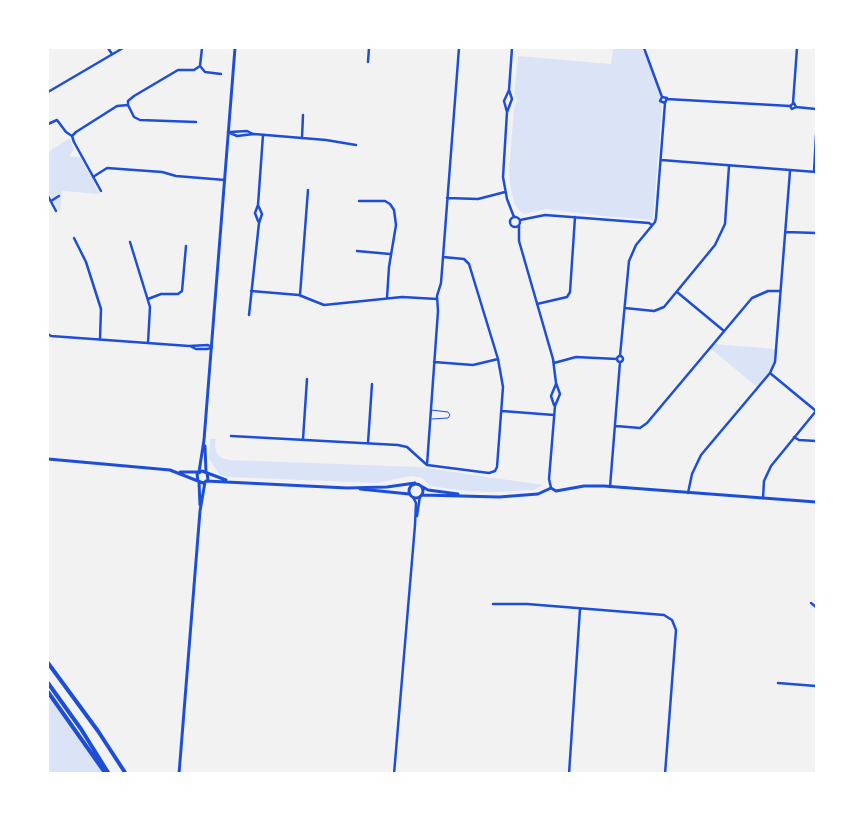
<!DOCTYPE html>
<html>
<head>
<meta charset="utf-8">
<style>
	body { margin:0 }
	#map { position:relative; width:864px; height:821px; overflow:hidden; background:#f2f2f2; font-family:Helvetica,sans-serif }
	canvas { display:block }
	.frame { position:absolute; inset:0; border:49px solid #fff; pointer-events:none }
</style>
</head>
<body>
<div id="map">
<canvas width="864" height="821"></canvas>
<div class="frame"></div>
</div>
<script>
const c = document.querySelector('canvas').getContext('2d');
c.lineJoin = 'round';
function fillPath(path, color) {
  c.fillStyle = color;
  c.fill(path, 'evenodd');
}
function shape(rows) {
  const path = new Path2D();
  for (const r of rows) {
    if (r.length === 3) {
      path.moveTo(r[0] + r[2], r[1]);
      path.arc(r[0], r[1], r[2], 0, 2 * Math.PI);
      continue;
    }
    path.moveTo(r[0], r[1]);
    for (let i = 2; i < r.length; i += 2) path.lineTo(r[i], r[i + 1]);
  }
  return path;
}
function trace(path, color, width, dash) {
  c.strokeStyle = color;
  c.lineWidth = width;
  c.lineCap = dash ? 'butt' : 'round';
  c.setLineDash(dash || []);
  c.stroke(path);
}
fillPath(shape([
	[613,48,643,48,660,95,659,101,662,106,653,220,604,216,545,209,524,214,519,210,515,205,510,186,509,172,514,108,517,101,514,94,518,56,611,64],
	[70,138,74,149,70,155,71,157,75,156,81,158,100,194,62,191,60,213,48,191,48,152],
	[713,344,776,349,775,362,770,373,757,387,710,348],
	[210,439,216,439,215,446,217,454,222,458,229,460,419,467,543,485,534,490,493,492,466,491,430,486,422,478,411,476,376,483,228,477,220,475,209,459],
	[48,692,106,773,48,773]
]), '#dbe4f7');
trace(shape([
	[431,410,448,412,450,415,448,418,432,419]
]), '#1d4ed8', 1);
trace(shape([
	[108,48,112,54],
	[644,48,662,97,660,101,665,103,667,98,662,97],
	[368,62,369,48],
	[200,66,205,72,221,74],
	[200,66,202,48],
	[509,90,512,99,507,112,503,177,507,199,514,217],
	[48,92,123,48],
	[667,99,790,106],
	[793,103,797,48],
	[796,107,794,103,790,106,792,109,796,107,816,109],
	[507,112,504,101,509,90,512,48],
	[196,122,140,120,134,117,128,105,128,101,134,96,178,70,194,70,200,66],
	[48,124,57,120,66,132,72,136],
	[228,132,237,136,254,134,326,140,356,145],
	[230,132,247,131,253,134],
	[72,136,76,132,117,106,128,105],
	[72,136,74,142,101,191],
	[302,138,303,115],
	[661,160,816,172],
	[814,172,816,135],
	[93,177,107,168,162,172,176,176,225,180],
	[48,196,56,211],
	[447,198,478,199,505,192],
	[51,201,59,196],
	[359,201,385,201,390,204,394,210,396,225,389,267,387,298],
	[515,222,5],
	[520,220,545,215,649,223,652,225],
	[258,221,255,213,258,205,263,135],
	[519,225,519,241,553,359,556,383,560,394,555,406,549,479,551,488],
	[786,232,816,233],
	[74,238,86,262,101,309,100,339],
	[130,242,150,307,148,343],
	[357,251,390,254],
	[251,291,299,295,324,305,402,297,437,299],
	[677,292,724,331],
	[300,295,308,190],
	[148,299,161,294,178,294,182,291,186,246],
	[537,304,567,297,570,292,575,217],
	[625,308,654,311,664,307,715,245,725,224,729,166],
	[249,315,259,223,262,214,258,205],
	[48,334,51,336,189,346,208,345,212,347],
	[190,346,196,349,207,349,211,348],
	[620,359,3],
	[620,356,629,261,636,245,655,222,656,218,665,103],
	[434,362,473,365,498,359],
	[554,363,576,357,617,359],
	[770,373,816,411],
	[554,405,551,396,556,384],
	[502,411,554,415],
	[616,426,640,428,647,423,752,298,768,291,780,291],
	[231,436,398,445,407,447,427,465,489,473,495,471,497,467,503,387,498,359,469,264,464,259,443,257],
	[794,437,799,440,816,441],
	[303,439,307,379],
	[368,443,372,384],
	[427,465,438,311,437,296,441,283,459,48],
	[610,487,620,362],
	[688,493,692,474,701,455,770,373,775,362,790,171],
	[763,498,764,481,771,466,816,411],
	[417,516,420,496],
	[811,603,816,607],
	[493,604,527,604,664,615,672,620,676,630,665,774],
	[778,683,816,686],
	[394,774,415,525,416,503,413,497],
	[569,774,580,609]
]), '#1d4ed8', 2.5);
trace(shape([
	[205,446,206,472],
	[48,459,170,470,203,483,208,480,207,473],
	[180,472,198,472],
	[199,472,204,440,235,48],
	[198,481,197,474,202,471,226,480],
	[206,481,347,488,387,487,415,483],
	[199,482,200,505],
	[416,491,7],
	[421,486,428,490,458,494],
	[360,489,409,494],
	[422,495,499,497,538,494,551,488,556,491,584,486,604,486,816,502],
	[179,774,200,511,205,482]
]), '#1d4ed8', 3);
trace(shape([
	[48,663,98,731,126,774],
	[48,683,81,729,109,774],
	[48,692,106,774]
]), '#1d4ed8', 4);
</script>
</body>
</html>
